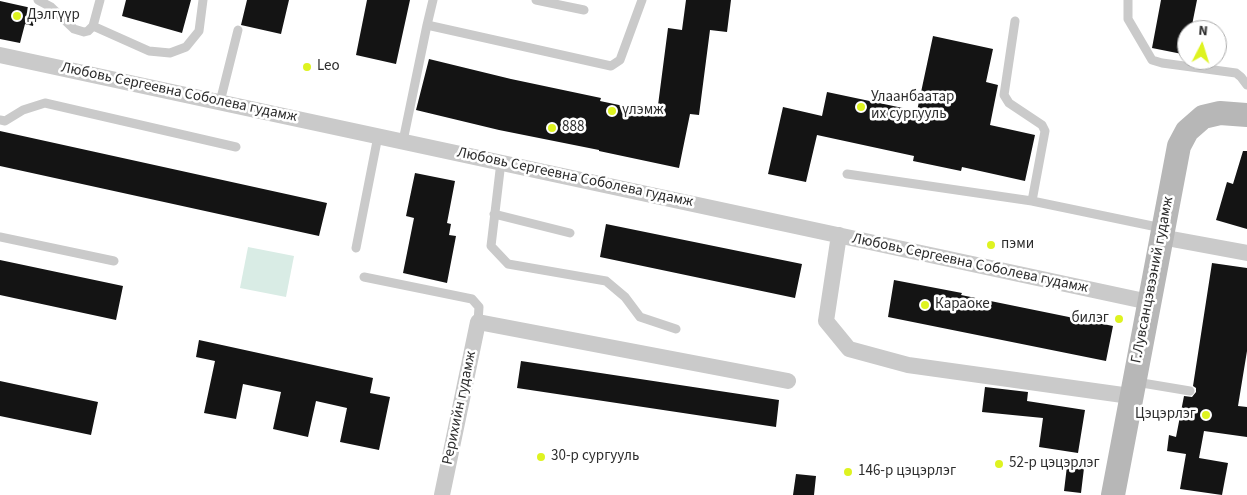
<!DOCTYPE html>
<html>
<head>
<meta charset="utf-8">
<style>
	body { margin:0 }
	#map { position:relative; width:1247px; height:495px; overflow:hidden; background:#fff; font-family:"Source Sans 3",sans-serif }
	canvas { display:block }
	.north { position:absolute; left:1177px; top:20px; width:50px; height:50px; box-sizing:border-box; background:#fff; border:1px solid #ababab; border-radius:50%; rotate:5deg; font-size:14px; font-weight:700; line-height:20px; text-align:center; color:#2d2d2d }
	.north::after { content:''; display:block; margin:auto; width:18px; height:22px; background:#def320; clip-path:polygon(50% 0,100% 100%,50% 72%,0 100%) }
</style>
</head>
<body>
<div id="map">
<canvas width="1247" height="495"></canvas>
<div class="north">N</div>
</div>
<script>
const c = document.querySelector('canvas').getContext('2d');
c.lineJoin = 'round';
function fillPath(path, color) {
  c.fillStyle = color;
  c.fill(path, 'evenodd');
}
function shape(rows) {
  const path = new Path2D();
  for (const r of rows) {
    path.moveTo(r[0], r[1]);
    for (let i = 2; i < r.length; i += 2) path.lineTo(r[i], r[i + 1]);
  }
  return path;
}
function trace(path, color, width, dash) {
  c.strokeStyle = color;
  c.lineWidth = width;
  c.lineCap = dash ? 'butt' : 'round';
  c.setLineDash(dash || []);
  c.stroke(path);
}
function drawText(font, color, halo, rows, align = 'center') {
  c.font = font + ' "Source Sans 3",sans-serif';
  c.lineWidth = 5;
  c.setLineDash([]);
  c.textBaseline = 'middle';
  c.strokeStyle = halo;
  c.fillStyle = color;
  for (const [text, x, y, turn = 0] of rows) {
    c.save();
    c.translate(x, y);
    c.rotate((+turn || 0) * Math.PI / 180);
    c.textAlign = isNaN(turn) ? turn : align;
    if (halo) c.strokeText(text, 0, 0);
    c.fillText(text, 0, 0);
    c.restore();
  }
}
fillPath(shape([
	[248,247,294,256,286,297,240,288]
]), '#d9ece5');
fillPath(shape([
	[126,0,191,0,182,33,122,16],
	[247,0,289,0,281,34,241,25],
	[367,0,410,0,396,64,356,55],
	[686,0,731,0,727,32,710,30,699,115,690,114,679,168,599,151,599,150,499,130,416,110,429,59,511,79,601,98,600,101,657,113,668,28,682,30],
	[1161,0,1197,0,1191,30,1187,30,1187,55,1152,48],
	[0,1,36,9,33,26,25,24,20,43,0,39],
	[933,36,993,49,986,82,998,85,990,125,1035,135,1025,181,962,167,961,171,913,161,914,156,817,135,806,182,768,174,783,107,822,116,827,92,917,111],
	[0,131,327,203,319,236,0,166],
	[1243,151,1247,151,1247,229,1216,220,1227,182,1233,184],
	[415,173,455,181,447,223,451,224,449,235,456,236,447,283,403,273,414,218,406,216],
	[606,224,802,264,795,298,600,257],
	[0,260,123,286,116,320,0,295],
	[1212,263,1247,268,1247,351,1238,406,1247,407,1247,437,1204,431,1199,458,1228,463,1222,495,1180,489,1186,454,1167,451,1169,435,1176,437,1184,396,1192,397,1196,392,1196,388,1193,386],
	[894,280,962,293,961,295,1113,326,1106,361,888,317],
	[199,340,373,378,370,393,390,397,379,450,340,442,347,408,316,401,308,437,273,429,281,392,243,384,236,419,204,413,215,361,196,357],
	[521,361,779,400,776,427,517,388],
	[0,381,98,402,91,435,0,416],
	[985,387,1028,392,1027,401,1085,410,1078,453,1039,447,1043,418,982,412],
	[1067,466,1084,468,1081,493,1064,491],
	[796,474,816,476,814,495,793,495]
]), '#141414');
trace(shape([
	[38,0,51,7,74,29,84,32,88,31,93,26,100,0],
	[536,0,584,10],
	[1128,0,1128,19,1152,60,1162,63,1236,73,1241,77,1247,85],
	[1015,21,1004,95,1009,103,1042,125,1045,131,1032,201],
	[427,25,611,66,620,60,642,0],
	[93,26,149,51,170,53,186,47,199,31,203,0],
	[220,102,238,30],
	[0,120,5,121,23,110,45,103,236,147],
	[403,141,427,25,433,0],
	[501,162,491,246,508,264,606,281,625,297,640,317,676,329],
	[847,174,1032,201,1162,228],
	[494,214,570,233],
	[0,237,114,261],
	[356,248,378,136],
	[364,277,472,299,479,307,478,322],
	[1136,382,1190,391]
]), '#cacaca', 9);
trace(shape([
	[0,55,1149,302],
	[839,235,826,321,849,349,908,365,1130,396],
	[1161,237,1247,253],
	[442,495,478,322,788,381]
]), '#cacaca', 16);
trace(shape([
	[1113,495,1179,146,1187,131,1203,117,1220,113,1247,115]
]), '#b7b7b7', 24);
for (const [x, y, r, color] of [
	[17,16,5,"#def320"],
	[307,67,5,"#def320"],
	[861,107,5,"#def320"],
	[612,111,5,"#def320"],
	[552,128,5,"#def320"],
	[991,245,5,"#def320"],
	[925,305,5,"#def320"],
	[1119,319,5,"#def320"],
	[1206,415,5,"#def320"],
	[541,457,5,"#def320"],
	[999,464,5,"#def320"],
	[848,472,5,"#def320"]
]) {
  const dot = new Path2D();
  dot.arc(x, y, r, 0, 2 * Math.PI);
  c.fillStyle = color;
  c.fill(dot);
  trace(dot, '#fff', 2);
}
drawText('15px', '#2d2d2d', '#fff', [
	["Дэлгүүр",27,16],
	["Leo",317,67],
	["Улаанбаатар",871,98],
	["их сургууль",871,115],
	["үлэмж",622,111],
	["888",562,128],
	["пэми",1001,245],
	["Караоке",935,305],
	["билэг",1109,319,"right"],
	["Цэцэрлэг",1196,415,"right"],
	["30-р сургууль",551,457],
	["52-р цэцэрлэг",1009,464],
	["146-р цэцэрлэг",858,472]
], 'left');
drawText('15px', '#2d2d2d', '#fff', [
	["Любовь Сергеевна Соболева гудамж",179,93,12],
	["Любовь Сергеевна Соболева гудамж",575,178,12],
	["Любовь Сергеевна Соболева гудамж",970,264,12],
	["Г.Лувсанцэвээний гудамж",1153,280,-79],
	["Рерихийн гудамж",460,408,-78]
]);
</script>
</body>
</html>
